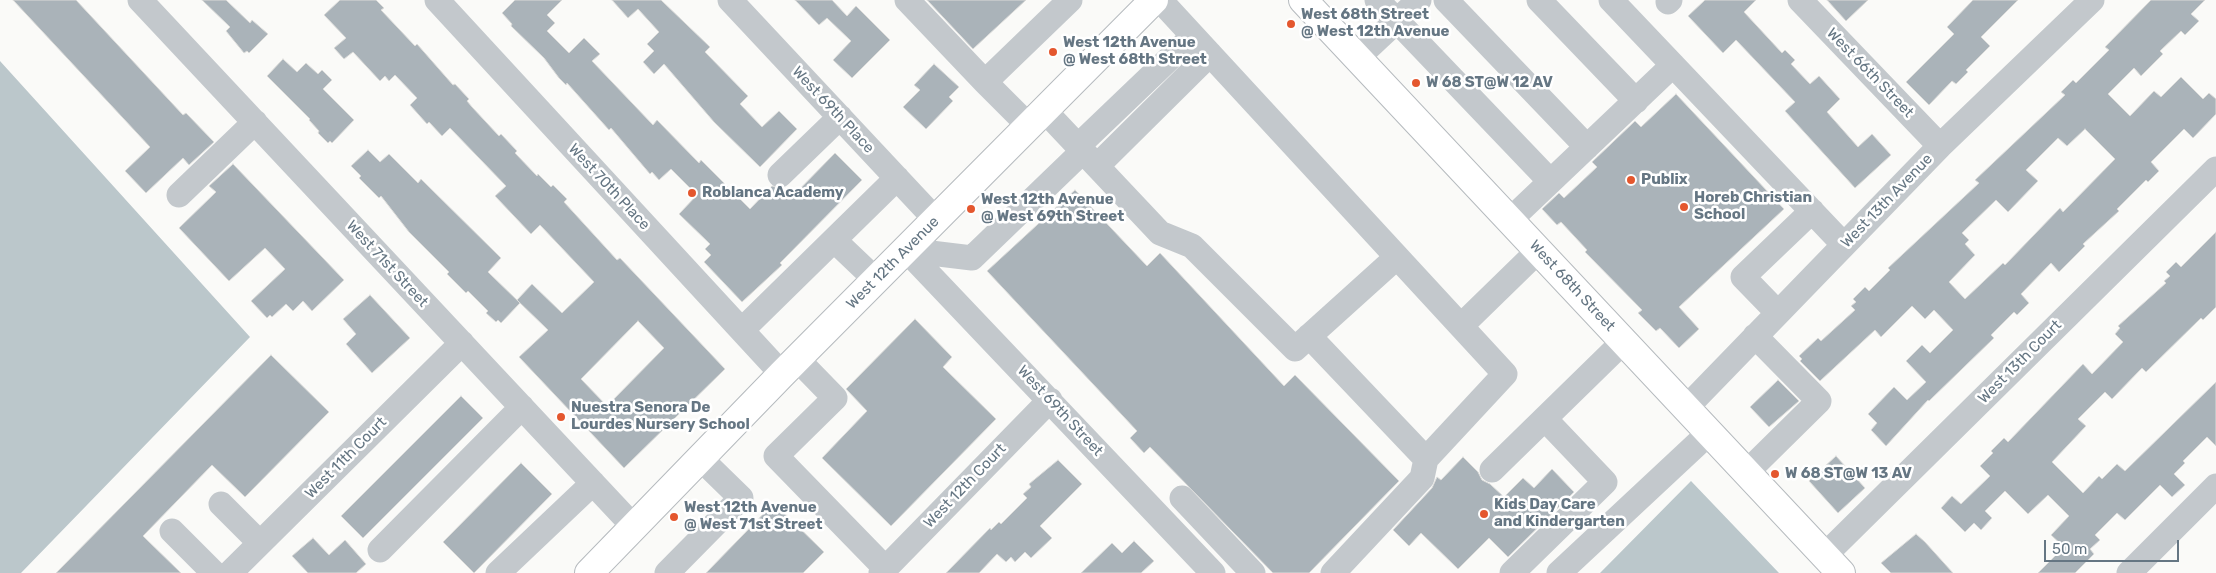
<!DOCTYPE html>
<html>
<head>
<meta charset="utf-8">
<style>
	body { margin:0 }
	#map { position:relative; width:2216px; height:573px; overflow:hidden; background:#fafaf8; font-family:Rubik,sans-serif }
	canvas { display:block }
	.scale { position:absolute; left:2044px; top:540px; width:135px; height:22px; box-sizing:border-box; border:2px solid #657683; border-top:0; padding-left:6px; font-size:15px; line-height:18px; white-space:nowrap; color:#657683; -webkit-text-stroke:4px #fff; paint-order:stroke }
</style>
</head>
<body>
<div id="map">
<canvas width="2216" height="573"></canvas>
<div class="scale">50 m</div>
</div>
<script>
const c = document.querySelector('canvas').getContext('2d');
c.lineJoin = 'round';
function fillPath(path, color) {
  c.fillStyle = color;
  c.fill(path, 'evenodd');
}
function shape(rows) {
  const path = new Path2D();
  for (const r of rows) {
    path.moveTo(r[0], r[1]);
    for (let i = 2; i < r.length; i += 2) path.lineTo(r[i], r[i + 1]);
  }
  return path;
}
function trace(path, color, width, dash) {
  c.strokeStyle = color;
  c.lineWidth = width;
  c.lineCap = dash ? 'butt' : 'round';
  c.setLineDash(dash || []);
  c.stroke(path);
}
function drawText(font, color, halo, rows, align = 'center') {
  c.font = font + ' Rubik,sans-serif';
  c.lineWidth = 5;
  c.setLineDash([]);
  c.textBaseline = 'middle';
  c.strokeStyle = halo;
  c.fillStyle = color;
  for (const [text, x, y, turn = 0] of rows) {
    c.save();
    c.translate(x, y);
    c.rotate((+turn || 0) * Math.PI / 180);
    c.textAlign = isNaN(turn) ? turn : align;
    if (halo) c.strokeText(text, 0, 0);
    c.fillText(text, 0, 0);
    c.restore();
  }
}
fillPath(shape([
	[0,61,250,337,21,573,0,573],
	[1691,481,1779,573,1600,573]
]), '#bbc7cb');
const building = shape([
	[13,0,76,0,183,115,186,113,214,142,189,165,183,158,146,193,125,171,150,147,13,0],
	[202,0,226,0,250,23,252,20,268,34,249,53,247,51,244,53,226,31,230,27,202,0],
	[340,0,376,0,384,8,381,10,415,46,417,44,453,85,455,84,469,99,467,101,472,107,499,136,501,134,517,151,515,153,537,176,538,174,551,187,553,185,567,199,564,202,617,260,620,258,725,369,624,468,519,357,548,330,517,300,532,284,562,313,594,282,540,225,531,234,495,196,506,186,450,128,442,136,429,122,427,124,410,105,417,98,395,75,389,81,385,76,380,81,353,52,344,59,334,48,346,38,324,15,340,0],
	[638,321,664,348,607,406,581,379,638,321],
	[515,0,562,0,547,15,555,23,547,31,569,53,584,38,600,54,592,61,653,125,657,120,699,163,701,160,750,209,772,186,781,189,790,199,835,153,862,180,780,263,782,265,742,302,704,262,711,255,705,249,710,244,679,214,697,195,671,169,659,180,652,172,650,174,611,128,609,130,567,83,566,85,559,78,544,58,511,26,512,24,502,13,515,0],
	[612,0,661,0,710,47,705,52,748,96,740,104,762,127,779,111,797,129,760,167,714,122,664,64,654,74,643,62,654,51,647,44,659,32,638,9,628,18,612,0],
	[795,0,832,0,847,16,856,6,890,40,852,78,833,60,851,41,827,18,819,25,795,0],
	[927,0,1026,0,973,49,927,0],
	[1705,0,1756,0,1744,12,1782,53,1785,50,1795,60,1791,64,1810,84,1819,76,1840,99,1827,112,1858,147,1872,134,1891,155,1855,188,1785,111,1795,102,1736,40,1723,53,1688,16,1705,0],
	[1827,0,1868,0,1846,21,1827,0],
	[1973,0,2018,0,1981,37,1990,46,1966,70,1968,72,1956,84,1952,81,1929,105,1906,82,1954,34,1947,27,1973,0],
	[2151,0,2205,0,2191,14,2199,21,2185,35,2181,31,2160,51,2163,54,2141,76,2134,68,2108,94,2130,116,2154,91,2161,97,2181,77,2203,99,2209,93,2216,99,2216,114,2193,138,2184,129,2151,162,2159,171,2148,182,2146,180,2117,209,2119,211,2083,244,2085,246,2059,272,2051,263,2021,294,2029,303,2017,315,2014,312,1991,335,1994,338,1929,401,1928,400,1886,446,1871,430,1877,423,1868,414,1894,387,1907,400,1926,382,1906,361,1922,345,1930,353,1953,330,1934,310,1925,319,1912,306,1881,337,1875,330,1820,381,1800,361,1802,359,1799,356,1818,338,1821,341,1855,310,1851,306,1856,302,1853,299,1865,287,1869,291,1890,270,1888,268,1979,183,1975,180,2065,95,2061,92,2073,80,2076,83,2109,50,2105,47,2151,0],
	[2085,129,2115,159,2063,212,2060,208,2005,265,2003,263,1965,299,1949,282,1975,255,1965,244,1969,240,1962,233,1996,200,2008,212,2038,181,2026,170,2058,138,2067,146,2085,129],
	[283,59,297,72,306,63,318,74,322,70,332,80,323,89,354,120,332,143,330,141,328,143,318,133,319,131,309,120,310,119,267,76,283,59],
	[934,64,959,87,949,97,953,101,926,129,903,107,920,90,914,85,934,64],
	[1676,94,1784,209,1679,307,1699,329,1679,348,1660,328,1656,331,1638,313,1642,310,1585,252,1587,250,1561,222,1557,225,1542,209,1559,193,1564,198,1597,167,1592,162,1635,121,1641,127,1676,94],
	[368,150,380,162,389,154,418,183,421,179,501,258,488,272,520,303,501,323,498,320,496,322,486,313,488,311,468,291,466,293,447,274,449,272,409,232,381,196,379,198,359,178,361,176,351,166,368,150],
	[233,164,344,280,312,311,303,301,293,311,286,304,272,317,270,315,267,318,251,301,285,269,265,248,229,281,179,228,216,192,209,186,233,164],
	[1075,190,1147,266,1160,253,1284,386,1295,375,1399,481,1309,573,1273,573,1150,447,1144,453,1130,438,1137,431,987,271,1075,190],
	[2216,232,2216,307,2203,320,2201,318,2146,372,2142,368,2112,399,2105,392,2078,419,2086,426,2052,462,2083,493,2099,476,2102,479,2117,464,2125,471,2216,382,2216,446,2207,437,2183,461,2185,463,2174,474,2185,485,2172,497,2160,485,2125,520,2117,513,2095,535,2100,540,2090,549,2094,554,2075,573,2038,573,2064,547,2051,535,2069,516,2048,495,2028,514,2005,491,1985,511,1992,518,1981,530,1974,523,1965,532,1941,508,1952,496,1961,504,1990,476,1980,466,1993,453,1991,451,2004,438,2008,442,2083,364,2092,374,2123,342,2115,334,2120,328,2118,326,2166,283,2164,281,2170,276,2166,272,2176,262,2181,267,2216,232],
	[370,295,410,338,372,373,346,344,356,334,343,319,370,295],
	[915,319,952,357,943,367,996,419,891,526,822,458,867,411,846,389,915,319],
	[271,355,329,412,245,497,212,465,143,536,181,573,56,573,271,355],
	[1778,380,1799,401,1769,427,1750,407,1778,380],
	[461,396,483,418,363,538,341,516,461,396],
	[1836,456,1865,488,1838,513,1809,481,1836,456],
	[1463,457,1478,472,1482,480,1490,484,1504,497,1523,478,1534,488,1552,469,1574,492,1508,557,1489,538,1458,569,1421,533,1409,546,1393,530,1432,488,1437,477,1441,480,1463,457],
	[1058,460,1082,484,1040,526,1052,538,1031,558,1025,552,1015,562,1011,557,1006,562,997,554,979,573,946,573,990,528,991,530,999,522,1001,524,1027,498,1023,494,1031,487,1029,484,1058,460],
	[521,463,552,494,474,573,443,542,521,463],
	[774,503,824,552,803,573,706,573,774,503],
	[1916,534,1925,542,1953,573,1891,573,1881,563,1916,534],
	[313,538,329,555,345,540,366,564,356,573,308,573,292,556,313,538],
	[1134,541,1154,561,1141,573,1081,573,1112,543,1122,553,1134,541]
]);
fillPath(building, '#aab3b9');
trace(building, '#dcdcda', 1);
const major = shape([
	[1303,0,1841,573],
	[589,573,782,374,1154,0]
]);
trace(major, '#b5babe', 30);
trace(shape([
	[140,0,634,527],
	[437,0,782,374],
	[730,0,936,220],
	[907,0,985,82],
	[1160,0,1505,374,1426,459,1309,336],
	[1377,0,1550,181],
	[1446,0,1587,147],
	[1539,0,1636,101],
	[1611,0,1844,245],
	[1800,0,1940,146],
	[1668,2,1670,0],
	[1357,58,1419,0],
	[1044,110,1160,233,1192,246,1295,349,1397,257],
	[1029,126,985,82,1070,0],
	[1078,146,1193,36],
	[1097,166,1210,54],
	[780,175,840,117],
	[179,195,255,122],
	[1510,220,1673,65],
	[834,240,876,280],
	[906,250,1213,573],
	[906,250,972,258,1083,151],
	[1778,313,1743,277,1812,211],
	[1461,326,1539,250],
	[742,330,897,178],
	[797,359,835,398,776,456,885,568],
	[1687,407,1940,146,2092,0],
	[1492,470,1624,341],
	[1747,472,1819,401,1755,336],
	[1182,498,1253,573],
	[221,504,260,543],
	[172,531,214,573],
	[380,550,522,407],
	[1825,555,2216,169],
	[230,573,462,343],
	[498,573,593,483],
	[667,573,741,498,701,459],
	[881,573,1050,400],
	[1333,573,1422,478,1426,459],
	[1512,573,1605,482,1545,419],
	[1559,573,1710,432],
	[2129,573,2216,486]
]), '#c3c8cc', 25);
trace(major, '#fff', 28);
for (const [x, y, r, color] of [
	[1291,24,5,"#e4572e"],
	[1053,52,5,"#e4572e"],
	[1416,83,5,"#e4572e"],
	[1631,180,5,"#e4572e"],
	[692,193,5,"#e4572e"],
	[1684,207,5,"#e4572e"],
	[971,209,5,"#e4572e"],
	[561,417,5,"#e4572e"],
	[1775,474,5,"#e4572e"],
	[1484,514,5,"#e4572e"],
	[674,517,5,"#e4572e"]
]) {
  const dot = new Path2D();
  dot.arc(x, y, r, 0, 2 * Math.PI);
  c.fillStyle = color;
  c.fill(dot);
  trace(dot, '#fff', 2);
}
drawText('bold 15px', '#657683', '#fff', [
	["West 68th Street",1301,15],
	["@ West 12th Avenue",1301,32],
	["West 12th Avenue",1063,43],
	["@ West 68th Street",1063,60],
	["W 68 ST@W 12 AV",1426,83],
	["Publix",1641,180],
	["Roblanca Academy",702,193],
	["Horeb Christian",1694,198],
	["School",1694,215],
	["West 12th Avenue",981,200],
	["@ West 69th Street",981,217],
	["Nuestra Senora De",571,408],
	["Lourdes Nursery School",571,425],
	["W 68 ST@W 13 AV",1785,474],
	["Kids Day Care",1494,505],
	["and Kindergarten",1494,522],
	["West 12th Avenue",684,508],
	["@ West 71st Street",684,525]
], 'left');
drawText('15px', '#657683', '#fff', [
	["West 66th Street",1870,73,46],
	["West 69th Place",833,110,47],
	["West 70th Place",609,187,47],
	["West 13th Avenue",1887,201,-46],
	["West 12th Avenue",893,263,-45],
	["West 71st Street",387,264,47],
	["West 68th Street",1572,286,47],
	["West 13th Court",2020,362,-45],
	["West 69th Street",1060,411,47],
	["West 11th Court",346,458,-45],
	["West 12th Court",965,486,-46]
]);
</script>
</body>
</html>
